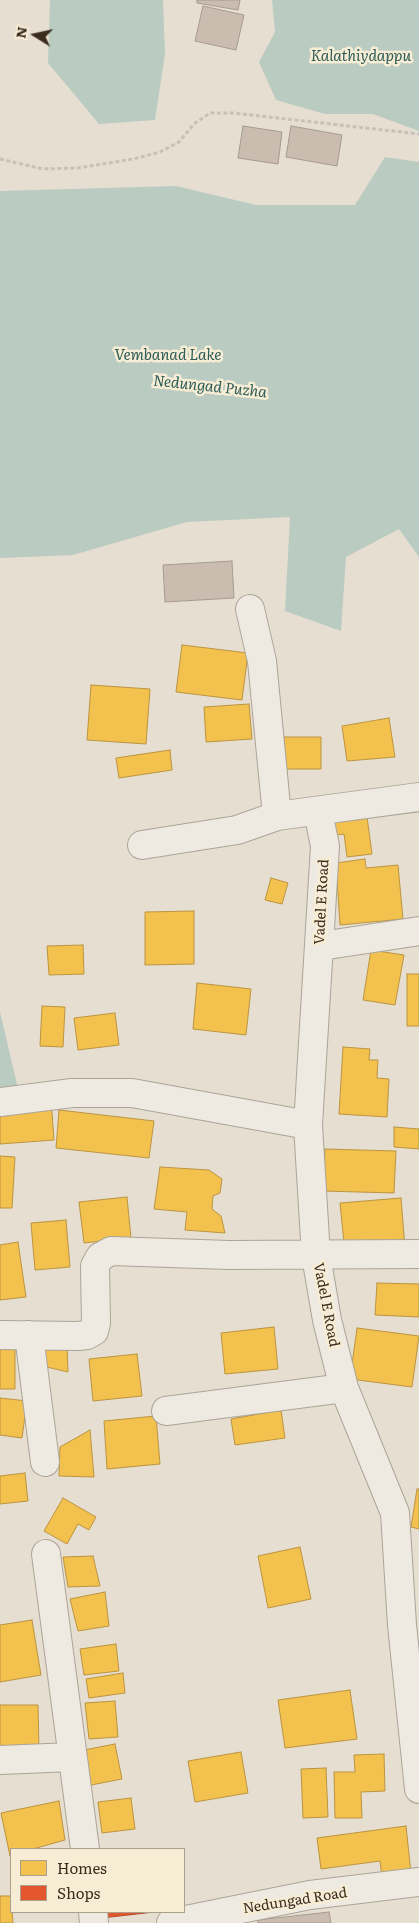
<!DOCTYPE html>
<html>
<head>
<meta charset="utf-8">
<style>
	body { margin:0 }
	#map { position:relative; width:419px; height:1923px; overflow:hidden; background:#e6ded0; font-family:Literata,serif }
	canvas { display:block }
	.legend { position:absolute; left:10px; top:1848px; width:175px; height:65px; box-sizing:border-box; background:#f7edd5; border:1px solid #aca08c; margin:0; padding:6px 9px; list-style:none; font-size:15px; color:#3b2c1f }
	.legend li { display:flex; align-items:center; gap:10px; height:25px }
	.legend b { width:25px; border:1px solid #aca08c }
	.north { position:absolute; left:10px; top:10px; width:50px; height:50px; -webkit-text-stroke:4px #f7edd5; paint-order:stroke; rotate:280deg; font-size:14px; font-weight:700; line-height:20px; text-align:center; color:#3b2c1f }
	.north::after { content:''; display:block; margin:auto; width:18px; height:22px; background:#3b2c1f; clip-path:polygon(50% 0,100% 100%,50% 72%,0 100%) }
</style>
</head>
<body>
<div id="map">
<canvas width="419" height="1923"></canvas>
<ul class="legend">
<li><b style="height:14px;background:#f2c14e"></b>Homes</li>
<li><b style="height:14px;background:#e4572e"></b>Shops</li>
</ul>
<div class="north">N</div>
</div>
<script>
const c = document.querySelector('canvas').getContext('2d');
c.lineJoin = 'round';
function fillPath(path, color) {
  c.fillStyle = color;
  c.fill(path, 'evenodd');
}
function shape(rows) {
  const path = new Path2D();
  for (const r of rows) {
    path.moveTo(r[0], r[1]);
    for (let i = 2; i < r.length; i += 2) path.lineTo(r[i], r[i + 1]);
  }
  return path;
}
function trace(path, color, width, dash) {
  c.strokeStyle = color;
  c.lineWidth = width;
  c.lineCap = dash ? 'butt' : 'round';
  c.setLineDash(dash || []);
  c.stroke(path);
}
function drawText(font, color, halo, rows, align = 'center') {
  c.font = font + ' Literata,serif';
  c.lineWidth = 5;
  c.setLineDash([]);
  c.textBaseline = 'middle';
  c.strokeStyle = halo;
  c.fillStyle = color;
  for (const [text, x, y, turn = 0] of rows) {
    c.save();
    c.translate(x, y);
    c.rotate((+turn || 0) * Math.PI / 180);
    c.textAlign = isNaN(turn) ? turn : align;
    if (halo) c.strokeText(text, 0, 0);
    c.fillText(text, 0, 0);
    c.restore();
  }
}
fillPath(shape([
	[50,0,163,0,165,54,155,120,99,124,48,63],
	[272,0,419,0,419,131,373,114,325,114,276,100,259,62,275,32],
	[385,157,419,162,419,557,399,529,346,557,341,631,285,611,290,517,187,522,73,555,0,558,0,191,176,186,256,205,355,205],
	[0,1012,20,1097,0,1100]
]), '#bacbc1');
const homes = shape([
	[182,645,248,653,242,700,176,692,182,645],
	[91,685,150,689,146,744,87,740,91,685],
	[249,704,252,739,206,742,204,707,249,704],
	[389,718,395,757,347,761,342,726,389,718],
	[284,737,321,737,321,769,284,769,284,737],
	[170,750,172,770,119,778,116,758,170,750],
	[366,809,372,854,347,857,344,834,331,836,329,814,366,809],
	[365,859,366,868,398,865,403,919,340,925,336,863,365,859],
	[271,878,288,883,282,904,265,900,271,878],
	[194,911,194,964,145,965,145,912,194,911],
	[83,945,84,974,49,975,47,946,83,945],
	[371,950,404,955,395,1005,363,1000,371,950],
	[407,974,419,974,419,1026,407,1026,407,974],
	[197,983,251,989,246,1035,193,1029,197,983],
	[42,1006,65,1007,63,1047,40,1046,42,1006],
	[115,1013,119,1045,78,1050,74,1018,115,1013],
	[343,1047,370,1049,369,1060,378,1060,377,1078,389,1079,387,1117,339,1114,343,1047],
	[51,1100,54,1140,0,1144,0,1103,51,1100],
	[59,1110,154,1121,149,1158,56,1148,59,1110],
	[394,1127,419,1129,419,1149,394,1147,394,1127],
	[325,1149,396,1151,394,1193,323,1191,325,1149],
	[0,1156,15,1157,12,1208,0,1208,0,1156],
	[160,1167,209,1170,222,1179,220,1193,213,1196,212,1209,221,1216,225,1233,185,1230,187,1212,154,1209,160,1167],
	[127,1197,131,1238,84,1243,79,1202,127,1197],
	[401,1198,405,1248,345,1253,340,1203,401,1198],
	[66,1220,70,1267,35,1270,31,1223,66,1220],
	[18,1242,26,1297,0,1300,0,1245,18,1242],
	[377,1283,419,1284,419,1317,375,1315,377,1283],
	[274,1327,278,1369,225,1374,221,1333,274,1327],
	[357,1328,419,1336,412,1387,350,1379,357,1328],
	[40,1340,67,1345,68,1372,38,1365,40,1340],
	[0,1345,15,1345,15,1389,0,1389,0,1345],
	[137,1354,142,1396,93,1401,89,1359,137,1354],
	[0,1398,27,1401,22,1438,0,1435,0,1398],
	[281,1410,285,1438,235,1445,231,1419,281,1410],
	[156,1416,160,1464,107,1469,104,1421,156,1416],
	[90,1430,94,1477,59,1476,60,1447,90,1430],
	[25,1473,28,1501,0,1504,0,1476,25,1473],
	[417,1489,419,1489,419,1529,411,1527,417,1489],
	[63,1498,96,1517,89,1530,78,1524,67,1544,44,1531,63,1498],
	[300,1547,311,1599,268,1608,258,1556,300,1547],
	[93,1556,100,1586,68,1587,63,1557,93,1556],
	[105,1592,109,1626,78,1631,70,1599,105,1592],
	[32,1620,41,1675,0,1682,0,1625,32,1620],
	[116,1644,119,1671,84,1675,80,1649,116,1644],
	[123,1673,125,1693,89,1698,86,1679,123,1673],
	[350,1690,357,1739,285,1748,278,1700,350,1690],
	[115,1701,118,1737,89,1739,85,1703,115,1701],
	[0,1705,38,1705,39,1751,0,1754,0,1705],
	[115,1744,122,1779,86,1786,79,1751,115,1744],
	[241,1752,248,1793,195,1802,188,1761,241,1752],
	[384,1754,385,1791,361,1792,362,1818,335,1818,334,1772,355,1772,354,1755,384,1754],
	[326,1768,328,1817,303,1818,301,1769,326,1768],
	[131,1798,135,1829,102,1833,98,1802,131,1798],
	[59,1801,65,1840,33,1849,11,1849,10,1856,1,1813,59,1801],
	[406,1826,411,1873,382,1877,380,1861,321,1869,317,1838,406,1826],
	[0,1896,11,1896,13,1923,0,1923,0,1896]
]);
fillPath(homes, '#f2c14e');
trace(homes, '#bb9440', 1);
const shops = shape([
	[101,1912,154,1912,102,1918,101,1912]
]);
fillPath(shops, '#e4572e');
trace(shops, '#b14a2a', 1);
const building = shape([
	[197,0,240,0,238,10,197,3,197,0],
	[203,6,244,15,236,50,195,41,203,6],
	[243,126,282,132,278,164,238,158,243,126],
	[291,126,342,135,337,166,286,157,291,126],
	[232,561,234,598,165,602,163,565,232,561],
	[329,1912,331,1923,258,1923,258,1920,329,1912]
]);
fillPath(building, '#cabdb0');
trace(building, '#a79a8f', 1);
const minor = shape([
	[250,609,262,661,277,816],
	[318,812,325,846,308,1125,316,1256,327,1320,344,1388,395,1513,402,1625,419,1789],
	[142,845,237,830,277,816,419,797],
	[321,946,419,931],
	[0,1102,72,1093,132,1093,308,1125],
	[0,1335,78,1336,87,1335,94,1331,96,1323,95,1266,100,1257,111,1251,229,1255,419,1254],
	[29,1335,45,1462],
	[166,1411,344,1388],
	[46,1554,85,1849],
	[0,1760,72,1757],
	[93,1912,94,1923],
	[171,1923,310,1895,419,1882]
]);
trace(minor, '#aca498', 30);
trace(shape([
	[0,159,43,169,78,168,133,159,160,152,179,142,194,124,210,113,234,113,419,134]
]), '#c7c1b8', 3, [4, 2.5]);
trace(minor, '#eeeae1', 28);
drawText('14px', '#3b2c1f', '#f7edd5', [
	["Vadel E Road",322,902,-87],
	["Vadel E Road",326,1305,79],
	["Nedungad Road",295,1901,-9]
]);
drawText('italic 15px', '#2e5c58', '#f7edd5', [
	["Kalathiydappu",361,57],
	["Vembanad Lake",168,356],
	["Nedungad Puzha",210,387,6]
]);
</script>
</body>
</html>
